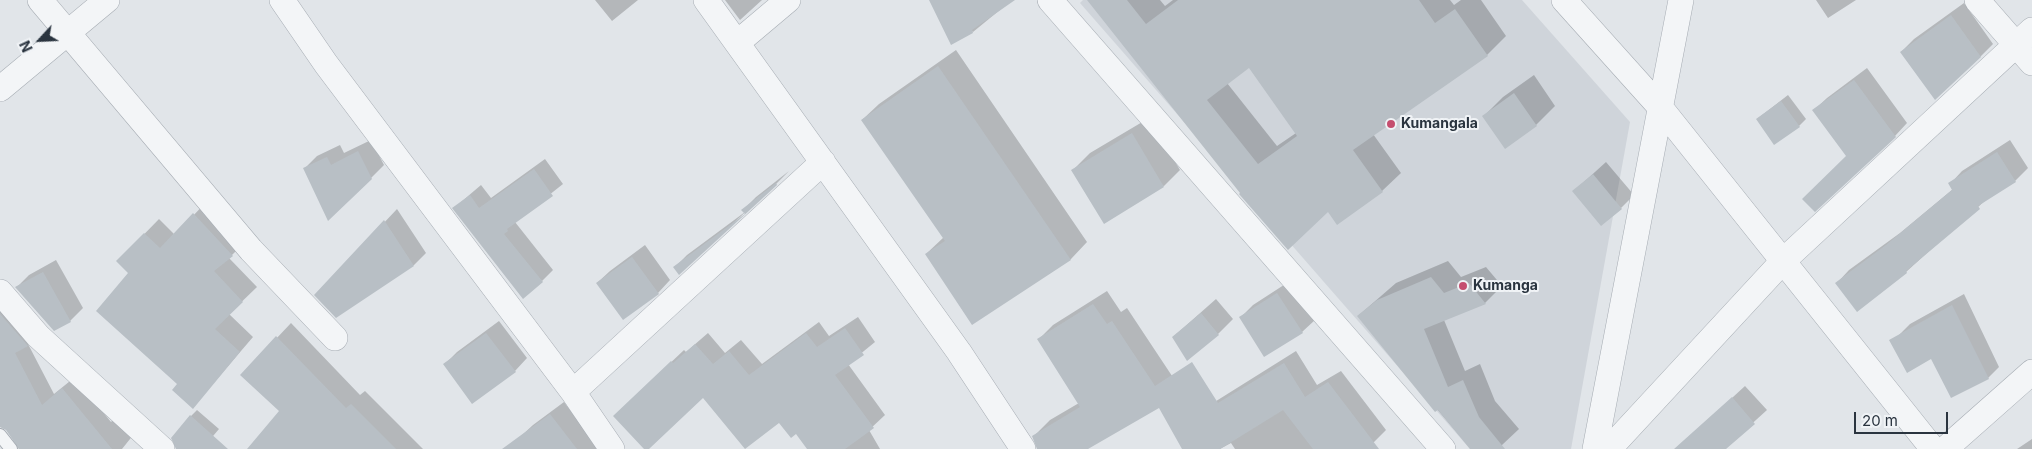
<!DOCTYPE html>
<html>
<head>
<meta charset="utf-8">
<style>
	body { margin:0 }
	#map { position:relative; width:2032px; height:449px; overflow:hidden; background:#e1e5e9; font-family:Inter,sans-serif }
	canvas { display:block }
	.north { position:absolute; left:15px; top:15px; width:50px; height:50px; -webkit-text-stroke:4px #f0f3f6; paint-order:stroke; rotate:245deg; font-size:14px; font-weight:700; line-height:20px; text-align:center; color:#2a343f }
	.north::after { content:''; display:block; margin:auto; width:18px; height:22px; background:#2a343f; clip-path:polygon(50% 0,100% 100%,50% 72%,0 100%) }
	.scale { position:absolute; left:1854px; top:412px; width:94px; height:22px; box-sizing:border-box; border:2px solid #2a343f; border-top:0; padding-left:6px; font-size:15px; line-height:18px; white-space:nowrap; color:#2a343f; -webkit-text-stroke:4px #f0f3f6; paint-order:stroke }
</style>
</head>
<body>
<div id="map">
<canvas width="2032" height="449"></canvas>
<div class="north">N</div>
<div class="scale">20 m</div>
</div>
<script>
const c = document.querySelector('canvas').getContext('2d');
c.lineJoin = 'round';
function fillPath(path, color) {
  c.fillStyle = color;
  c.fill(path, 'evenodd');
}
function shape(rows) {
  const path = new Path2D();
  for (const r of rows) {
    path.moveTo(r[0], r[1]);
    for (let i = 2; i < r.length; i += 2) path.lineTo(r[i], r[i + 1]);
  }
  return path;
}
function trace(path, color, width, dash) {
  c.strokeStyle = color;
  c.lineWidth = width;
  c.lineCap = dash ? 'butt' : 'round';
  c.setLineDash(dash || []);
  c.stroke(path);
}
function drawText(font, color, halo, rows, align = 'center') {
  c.font = font + ' Inter,sans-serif';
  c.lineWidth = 4;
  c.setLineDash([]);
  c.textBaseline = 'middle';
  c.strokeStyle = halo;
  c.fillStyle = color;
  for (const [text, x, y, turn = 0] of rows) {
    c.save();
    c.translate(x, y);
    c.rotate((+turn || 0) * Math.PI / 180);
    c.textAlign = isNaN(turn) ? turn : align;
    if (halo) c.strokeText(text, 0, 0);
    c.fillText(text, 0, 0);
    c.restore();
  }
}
fillPath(shape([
	[1083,0,1522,0,1630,122,1571,449,1470,449,1080,3]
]), '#cfd4da');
fillPath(shape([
	[595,0,638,0,612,21],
	[725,0,762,0,740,20],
	[931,0,1012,0,973,32],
	[1126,0,1160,0,1165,6,1173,0,1450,0,1454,5,1461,0,1481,0,1506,36,1487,55,1373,134,1401,173,1382,191,1328,210,1288,248],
	[1250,66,1296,133,1277,146,1227,83],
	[1816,0,1856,0,1828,18],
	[1964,3,1993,44,1980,57,1901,52,1914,39],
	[956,50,1087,242,1071,259,972,324,926,254,944,237,862,120,879,104],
	[1867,68,1907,123,1895,136,1848,156,1814,110,1827,98],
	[1534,75,1555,106,1536,125,1484,116,1503,97],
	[1788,95,1806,119,1799,126,1757,119],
	[1149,118,1180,170,1164,186,1073,170,1090,153],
	[371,140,384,165,371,178,304,169,317,156,340,145,344,153],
	[2010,140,2028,168,2015,181,1988,198,1906,272,1837,283,1849,270,1900,233,1953,189,1950,184,1962,171],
	[545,159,563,184,515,222,553,270,542,281,454,208,481,185,491,198],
	[1606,162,1634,195,1621,208,1574,191],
	[789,171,776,184,679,273,675,267,687,255,745,212,743,210,756,197],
	[208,200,246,241,229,258,257,287,229,314,253,337,193,407,178,384,130,273,118,261,159,219,175,235],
	[397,209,426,253,414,265,316,295],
	[645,245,670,280,658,293,597,283,610,271],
	[56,260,83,308,70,321,17,287,29,275],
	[1448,261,1461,277,1486,267,1502,286,1485,303,1444,320,1465,371,1480,364,1495,401,1519,429,1502,445,1494,449,1471,449,1358,316,1396,283],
	[1290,281,1315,320,1302,332,1241,317,1253,305],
	[1107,291,1121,312,1127,308,1180,388,1086,449,1045,449,1036,434,1050,420,1079,403,1039,339,1053,325],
	[1964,294,1999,367,1988,378,1932,357,1899,335,1910,324],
	[0,297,38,333,28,344,54,394,75,377,111,422,115,418,134,434,122,449,19,449,7,429,0,426],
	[1216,299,1233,319,1218,334,1173,337],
	[858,317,875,342,848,364,885,415,869,430,880,449,809,449,796,432,779,421,703,397,645,449,627,404,684,350,686,352,708,333,725,353,741,340,762,364,819,322,829,336],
	[499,321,527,358,515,371,445,364,457,352],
	[291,323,360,395,365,391,423,449,261,449,281,411,242,375],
	[1296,351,1317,385,1341,371,1386,430,1374,442,1365,449,1235,449,1231,443,1220,449,1184,449,1213,403],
	[1745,386,1767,410,1724,449,1690,449,1684,442],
	[564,402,599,449,529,449,520,437,533,425],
	[197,410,219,429,202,449,181,449,191,416],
	[2032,439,2032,449,2017,449]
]), '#0003');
fillPath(shape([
	[929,0,1015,0,972,30,973,33,951,45],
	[1087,0,1127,0,1146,24,1178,0,1419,0,1435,23,1455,9,1488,56,1353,150,1383,192,1337,225,1328,212,1288,250,1239,194,1240,193],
	[1249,68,1297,136,1258,164,1207,100],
	[1951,15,1981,57,1935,100,1900,52],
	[938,66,1071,260,972,325,925,254,945,241,861,120],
	[1854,80,1896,137,1815,212,1802,199,1846,156,1812,110],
	[1514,93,1537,126,1505,149,1482,116],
	[1781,101,1800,127,1774,145,1756,119],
	[1132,133,1164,187,1104,224,1071,170],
	[358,151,372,179,328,221,303,168,327,157,331,165],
	[1997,152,2016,182,1978,206,1980,209,1906,271,1907,273,1857,312,1835,283,1886,245,1952,190,1948,183],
	[534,169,553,196,507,229,508,231,504,234,543,282,523,299,452,208,470,195,479,208],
	[1593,174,1622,209,1601,226,1572,191],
	[776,183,777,185,679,275,673,267,745,214,741,210],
	[193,213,233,256,214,271,243,302,215,329,240,352,193,409,172,390,177,384,96,311,128,273,116,261,144,233,160,248],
	[384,220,414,266,336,318,314,295],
	[632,257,659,294,623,320,596,283],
	[43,272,71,322,54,331,15,287],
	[1431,277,1444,293,1469,283,1486,304,1424,329,1448,387,1463,380,1479,417,1505,449,1470,449,1438,410,1435,412,1357,316,1377,300],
	[1277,293,1303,333,1264,357,1239,317],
	[1093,304,1107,324,1112,321,1155,386,1192,362,1218,403,1284,363,1305,397,1328,382,1379,449,1313,449,1283,410,1220,449,1182,449,1159,408,1088,449,1037,449,1032,436,1080,407,1037,339],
	[1952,305,1989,379,1951,398,1931,359,1907,373,1889,340],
	[1201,313,1219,335,1187,361,1172,337],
	[0,314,28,346,15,353,42,405,62,388,112,449,19,449,6,430,0,427],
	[845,328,864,355,835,375,874,428,845,449,807,449,796,434,791,438,779,423,745,449,703,398,649,449,644,449,613,416,671,361,673,363,695,344,713,364,729,351,749,375,806,333,817,347],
	[486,333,516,372,472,404,443,364],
	[276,336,346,408,351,404,396,449,247,449,279,411,240,375],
	[1732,397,1755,424,1726,449,1674,449],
	[550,414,577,449,502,449],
	[190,415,228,449,176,449,171,438]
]), '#b8bfc5');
const lane = shape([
	[0,435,11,449]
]);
const street = shape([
	[40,0,251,250,335,338],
	[282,0,326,64,573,392,612,449],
	[706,0,959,352,1023,449],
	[1050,0,1443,449],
	[1564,0,1660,107,1933,449],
	[1977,0,2032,63],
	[737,43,788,0],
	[0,89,107,0],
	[0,292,38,336,162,449],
	[573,392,823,162],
	[1595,449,1681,0],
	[1609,449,1783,261,2032,30],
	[1945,449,2032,372]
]);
trace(lane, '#a6acb3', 14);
trace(street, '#a6acb3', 26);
trace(lane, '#f3f5f7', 12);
trace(street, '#f3f5f7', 25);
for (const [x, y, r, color] of [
	[1391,124,5,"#c54e6f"],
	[1463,286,5,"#c54e6f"]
]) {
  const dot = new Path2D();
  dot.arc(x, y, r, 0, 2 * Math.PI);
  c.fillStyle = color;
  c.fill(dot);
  trace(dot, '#f0f3f6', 2);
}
drawText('bold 14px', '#2a343f', '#f0f3f6', [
	["Kumangala",1401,124],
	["Kumanga",1473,286]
], 'left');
</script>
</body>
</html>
